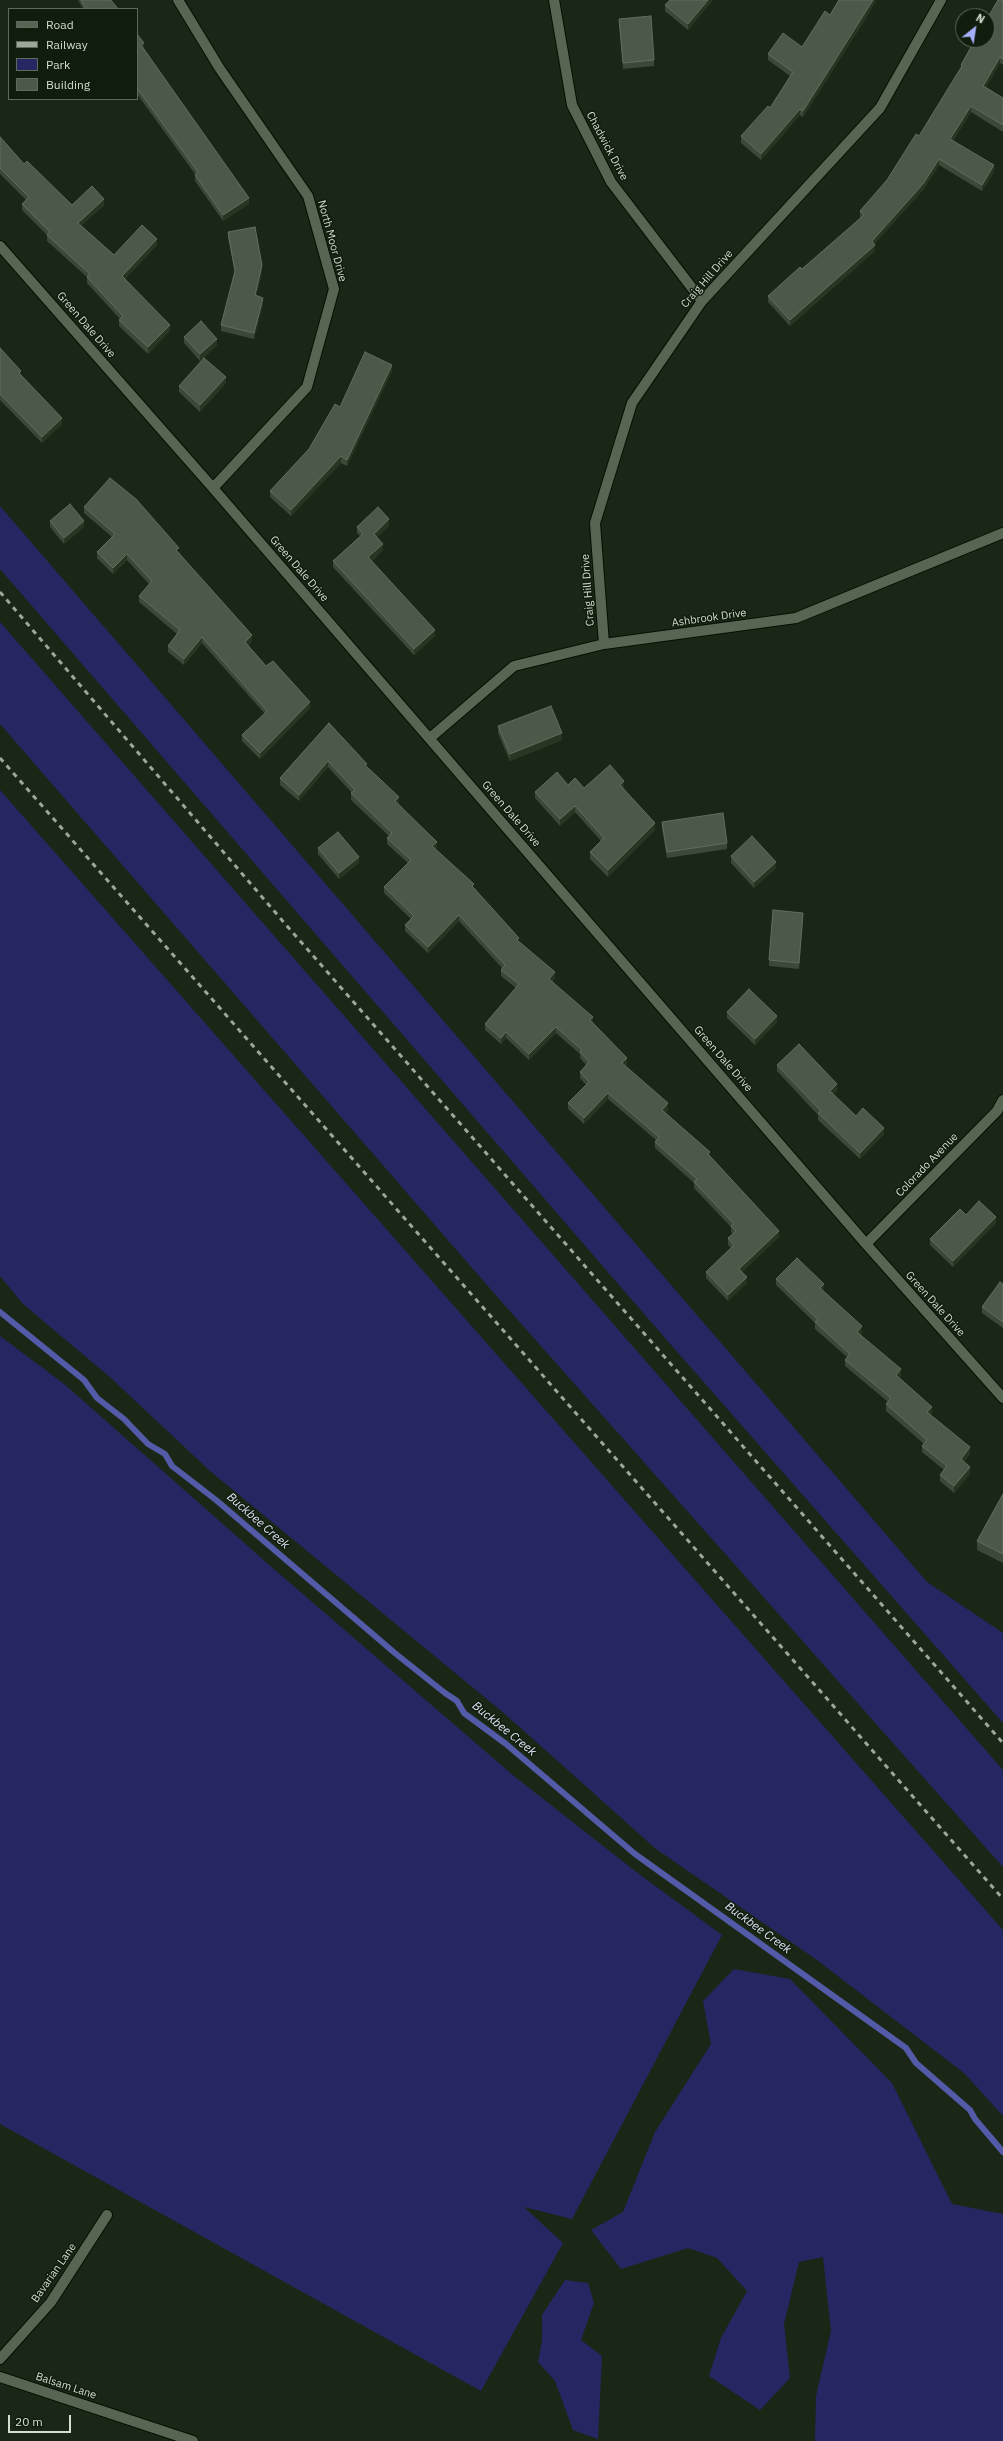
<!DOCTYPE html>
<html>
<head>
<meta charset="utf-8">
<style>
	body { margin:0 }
	#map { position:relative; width:1003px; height:2441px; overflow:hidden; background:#1a2716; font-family:"IBM Plex Sans",sans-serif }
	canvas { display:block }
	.legend { position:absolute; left:8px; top:8px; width:130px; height:92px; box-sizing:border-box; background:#101d0d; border:1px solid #5e6a5b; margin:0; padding:5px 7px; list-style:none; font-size:12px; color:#d4ddd1 }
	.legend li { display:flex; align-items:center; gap:8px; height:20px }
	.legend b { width:20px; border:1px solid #5e6a5b }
	.north { position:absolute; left:955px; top:8px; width:40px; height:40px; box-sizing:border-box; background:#101d0d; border:1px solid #5e6a5b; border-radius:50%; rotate:30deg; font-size:11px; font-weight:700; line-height:16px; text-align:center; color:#d4ddd1 }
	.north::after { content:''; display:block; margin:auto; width:14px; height:18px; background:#a6b1fc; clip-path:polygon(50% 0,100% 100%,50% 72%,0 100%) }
	.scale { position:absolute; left:8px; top:2415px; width:63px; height:18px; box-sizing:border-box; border:2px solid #d4ddd1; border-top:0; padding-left:5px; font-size:12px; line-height:14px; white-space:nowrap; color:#d4ddd1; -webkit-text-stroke:3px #101d0d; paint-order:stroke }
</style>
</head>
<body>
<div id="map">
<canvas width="1003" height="2441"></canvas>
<ul class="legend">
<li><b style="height:5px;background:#576652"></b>Road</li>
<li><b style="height:5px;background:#9da79a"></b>Railway</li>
<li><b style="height:11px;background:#252762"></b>Park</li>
<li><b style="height:11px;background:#4c5948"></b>Building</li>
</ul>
<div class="north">N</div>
<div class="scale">20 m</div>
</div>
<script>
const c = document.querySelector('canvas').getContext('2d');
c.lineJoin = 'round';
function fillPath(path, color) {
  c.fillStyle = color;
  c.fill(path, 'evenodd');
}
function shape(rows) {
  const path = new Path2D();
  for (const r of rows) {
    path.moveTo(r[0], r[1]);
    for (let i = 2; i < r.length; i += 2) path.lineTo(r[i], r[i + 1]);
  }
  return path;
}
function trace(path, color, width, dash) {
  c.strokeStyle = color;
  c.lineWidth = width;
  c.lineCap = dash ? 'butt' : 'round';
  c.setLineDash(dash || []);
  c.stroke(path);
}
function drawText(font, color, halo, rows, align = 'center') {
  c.font = font + ' "IBM Plex Sans",sans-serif';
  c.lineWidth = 3;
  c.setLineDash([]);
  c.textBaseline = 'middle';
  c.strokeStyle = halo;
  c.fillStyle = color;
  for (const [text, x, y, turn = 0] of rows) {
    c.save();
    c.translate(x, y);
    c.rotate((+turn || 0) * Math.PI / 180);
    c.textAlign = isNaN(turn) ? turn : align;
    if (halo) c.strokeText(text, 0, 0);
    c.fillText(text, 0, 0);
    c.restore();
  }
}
fillPath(shape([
	[0,506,927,1582,1003,1633,1003,1723,658,1330,0,569],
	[0,622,1003,1770,1003,1867,493,1292,0,724],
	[0,790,1003,1930,1003,2116,964,2073,817,1960,656,1849,505,1714,210,1471,111,1378,23,1304,0,1276],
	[0,1336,63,1383,275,1570,514,1776,635,1871,722,1935,572,2219,524,2207,563,2243,481,2391,0,2124],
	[734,1969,790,1979,892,2083,952,2204,1003,2214,1003,2441,815,2441,816,2396,831,2331,823,2257,799,2262,784,2324,790,2378,760,2410,709,2376,721,2338,747,2291,717,2258,688,2248,621,2269,591,2230,623,2212,655,2132,711,2044,703,2001],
	[565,2280,588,2283,594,2303,581,2340,602,2356,598,2439,573,2430,555,2381,538,2362,542,2341,542,2315]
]), '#252762');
trace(shape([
	[0,1312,84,1380,97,1398,124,1419,148,1444,165,1454,172,1466,216,1500,396,1654,445,1693,457,1701,464,1713,506,1744,635,1854,906,2048,916,2063,970,2110,975,2119,1003,2152]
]), '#535aa8', 6);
const street = shape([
	[178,0,220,69,308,196,334,289,307,387,213,488],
	[554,0,572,105,611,182,702,301],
	[0,246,213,488,866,1244,1003,1398],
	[604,644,595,523,632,403,702,301,880,108,941,0],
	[430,738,514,666,604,644,796,618,1003,533],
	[866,1244,997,1111,1003,1100],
	[0,2359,51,2302,107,2215],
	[0,2377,193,2441]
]);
trace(street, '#051002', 12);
trace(street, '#576652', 10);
trace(shape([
	[0,592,287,926,1003,1743],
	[0,758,1003,1899]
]), '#9da79a', 3, [5, 5]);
fillPath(shape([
	[78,0,111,0,118,9,83,9],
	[713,0,688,30,665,11,665,5],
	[839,0,876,0,866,18,803,117,800,115,761,160,741,143,741,136,770,108,790,76,768,60,768,54,802,47,830,15],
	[1003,0,1003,65,1000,63,986,87,1003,98,1003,132,971,112,953,141,994,172,982,191,939,165,923,190,874,244,875,251,790,326,768,302,768,296,802,269,861,218,860,217,860,211,887,180,919,136,961,69,961,65],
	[619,19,654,60,654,66,623,69],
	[137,34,144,49,249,204,223,221,195,181,195,174,137,94],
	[0,137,24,164,72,205,104,205,81,226,114,255,157,245,125,279,170,331,148,354,119,326,119,320,120,319,87,283,87,277,47,241,47,235,22,210,22,204,26,200,0,174],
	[228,232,262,272,256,296,263,304,254,339,221,331,221,325,235,273,228,238],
	[184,337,217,345,200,361,184,343],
	[0,348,21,375,62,424,42,443,0,400],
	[392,371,347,466,341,463,291,516,270,497,270,491,309,449,340,407],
	[226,383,200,412,179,392,179,386],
	[84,507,179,553,252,641,248,645,266,666,310,708,260,759,242,741,242,735,265,714,202,643,184,665,168,652,168,646,177,634,139,602,139,596,149,584,127,560,113,574,97,558,97,552,112,537,84,513],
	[50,521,84,527,64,544,50,527],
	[389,526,377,537,383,550,372,561,435,636,414,655,333,567,333,561,360,536,357,533,357,527],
	[329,723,437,848,435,849,474,888,519,942,555,978,552,982,593,1023,627,1064,625,1066,668,1110,665,1112,710,1156,779,1237,742,1272,747,1283,728,1301,706,1278,706,1272,731,1248,728,1245,728,1238,733,1234,731,1232,731,1227,694,1188,694,1183,655,1148,655,1142,656,1140,608,1099,584,1124,568,1109,568,1103,586,1085,580,1078,580,1072,586,1065,580,1058,580,1054,556,1033,529,1060,506,1038,501,1044,485,1030,485,1024,516,988,501,976,501,970,502,968,459,921,428,953,405,931,405,925,411,919,384,893,384,887,408,863,387,844,387,838,389,836,351,800,351,793,352,793,328,767,299,801,280,785,280,778],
	[498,726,562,740,510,761,498,733],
	[624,787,623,788,655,830,608,877,590,859,590,852,601,841,575,812,560,826,535,798,535,792,584,788],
	[662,822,727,843,727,849,667,858,662,828],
	[318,848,359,863,339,879,318,854],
	[731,856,776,868,754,888,731,863],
	[803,919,799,969,769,966,769,960],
	[727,1012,777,1022,755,1045,727,1018],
	[777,1065,837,1091,833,1094,856,1116,884,1134,860,1159,818,1120,818,1115,777,1071],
	[966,1215,996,1223,953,1267,930,1245,930,1239],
	[776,1279,824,1290,823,1291,862,1332,860,1335,901,1375,899,1378,932,1413,930,1415,970,1454,964,1462,970,1474,954,1493,940,1481,940,1475,944,1470,922,1452,922,1446,924,1444,886,1411,886,1404,888,1402,845,1366,845,1360,847,1357,815,1329,815,1323,776,1285],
	[1003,1284,1003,1328,982,1313,982,1307],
	[1003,1494,1003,1563,977,1550,977,1541]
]), '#3b4938');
fillPath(shape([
	[708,0,713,0,688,30,688,24],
	[873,0,876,0,866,18,803,117,803,111],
	[144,43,144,49,141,45],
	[1000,57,1000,63,983,92,983,86],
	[971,106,971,112,950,145,950,139],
	[800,109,800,115,761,160,761,154],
	[939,159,939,165,923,190,872,247,872,241],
	[994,165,994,172,982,191,982,185],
	[249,198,249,204,223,221,223,215],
	[104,199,104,205,78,229,78,223],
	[157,239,157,245,122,282,122,276],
	[875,245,875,251,790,326,790,320],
	[262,265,262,272,255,301,255,295],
	[263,298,263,304,254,339,254,333],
	[170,325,170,331,148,354,148,347],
	[217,339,217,345,200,361,200,354],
	[392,365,392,371,347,466,347,460],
	[226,377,226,383,200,412,200,405],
	[62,418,62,424,42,443,42,437],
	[341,456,341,463,291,516,291,510],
	[389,519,389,526,374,540,374,534],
	[84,521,84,527,64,544,64,538],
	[383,544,383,550,368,564,368,557],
	[127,554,127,560,113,574,113,568],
	[435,630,435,636,414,655,414,649],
	[252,635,252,641,245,648,245,642],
	[202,637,202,643,184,665,184,659],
	[310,702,310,708,260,759,260,753],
	[562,733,562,740,510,761,510,754],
	[328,761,328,767,299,801,299,795],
	[624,781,624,787,620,791,620,785],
	[399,797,399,803,395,807,395,801],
	[575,806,575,812,560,826,560,819],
	[655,823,655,830,608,877,608,870],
	[437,842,437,848,432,852,432,846],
	[359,857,359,863,339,879,339,873],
	[776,862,776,868,754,888,754,882],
	[803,913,803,919,799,969,799,963],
	[459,915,459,921,428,953,428,947],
	[555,972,555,978,549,985,549,979],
	[777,1016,777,1022,755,1045,755,1039],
	[593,1017,593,1023,590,1020],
	[556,1027,556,1033,529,1060,529,1054],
	[506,1032,506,1038,501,1044,501,1038],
	[627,1058,627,1064,622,1069,622,1063],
	[837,1084,837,1091,830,1097,830,1091],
	[608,1093,608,1099,584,1124,584,1118],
	[668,1103,668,1110,662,1116,662,1110],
	[884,1128,884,1134,860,1159,860,1153],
	[996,1217,996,1223,953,1267,953,1261],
	[779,1231,779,1237,739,1275,739,1269],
	[747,1277,747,1283,728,1301,728,1295],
	[824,1284,824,1290,820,1294,820,1288],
	[862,1326,862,1332,857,1339,857,1332],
	[901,1369,901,1375,896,1382,896,1375],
	[932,1407,932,1413,927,1419,927,1412],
	[970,1447,970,1454,961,1466,961,1459],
	[970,1467,970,1474,954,1493,954,1486]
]), '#273523');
const building = shape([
	[81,0,111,0,118,9,86,9,81,0],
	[670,0,708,0,688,24,665,5,670,0],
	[839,0,873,0,803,111,800,109,761,154,741,136,768,106,770,108,793,72,768,54,783,33,802,47,825,11,830,15,839,0],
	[998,0,1003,0,1003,59,1000,57,983,86,1003,98,1003,125,971,106,950,139,994,165,982,185,939,159,923,184,872,241,875,245,790,320,768,296,800,267,802,269,864,215,860,211,887,180,916,134,919,136,962,66,961,65,975,40,987,40,987,19,998,0],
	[651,16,654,60,623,63,619,19,651,16],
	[137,34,144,43,141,45,249,198,223,215,195,175,198,172,137,88,137,34],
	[0,137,24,164,27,161,72,205,92,186,104,199,78,223,114,255,142,225,157,239,122,276,170,325,148,347,119,320,123,316,87,277,90,274,47,235,50,232,22,204,29,197,0,168,0,137],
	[255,227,262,265,255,295,263,298,254,333,221,325,235,271,228,232,255,227],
	[201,321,217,339,200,354,184,337,201,321],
	[0,348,21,371,19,373,62,418,42,437,0,394,0,348],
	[365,352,392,365,347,460,341,456,291,510,270,491,309,449,335,404,340,407,365,352],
	[204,358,226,377,200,405,179,386,204,358],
	[110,478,136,499,179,548,176,550,252,635,245,642,266,666,273,661,310,702,260,753,242,735,267,711,202,637,184,659,168,646,180,630,139,596,152,581,127,554,113,568,97,552,115,534,84,507,110,478],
	[70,504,84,521,64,538,50,521,70,504],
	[378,507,389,519,374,534,383,544,368,557,435,630,414,649,333,561,363,534,357,527,378,507],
	[551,706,562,733,510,754,498,726,551,706],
	[329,723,367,764,365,765,399,797,395,801,437,842,432,846,474,884,472,886,519,938,517,940,555,972,549,979,593,1017,590,1020,627,1058,622,1063,668,1103,662,1110,710,1152,708,1154,779,1231,739,1269,747,1277,728,1295,706,1272,734,1245,728,1238,736,1231,731,1226,734,1224,694,1182,697,1179,655,1142,659,1137,608,1093,584,1118,568,1103,589,1082,580,1072,589,1062,580,1052,582,1050,556,1027,529,1054,506,1032,501,1038,485,1024,519,984,501,970,505,965,459,915,428,947,405,925,414,916,384,887,411,860,387,838,392,833,351,793,355,790,328,761,299,795,280,778,329,723],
	[610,765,624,781,620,785,655,823,608,870,590,852,604,838,575,806,560,819,535,792,557,772,568,785,575,778,584,788,610,765],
	[723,813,727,843,667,852,662,822,723,813],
	[338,832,359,857,339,873,318,848,338,832],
	[752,836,776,862,754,882,731,856,752,836],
	[773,910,803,913,799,963,769,960,773,910],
	[749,989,777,1016,755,1039,727,1012,749,989],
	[799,1044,837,1084,830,1091,856,1116,863,1108,884,1128,860,1153,818,1113,821,1111,777,1065,799,1044],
	[979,1201,996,1217,953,1261,930,1239,960,1209,966,1215,979,1201],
	[797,1258,824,1284,820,1288,862,1326,857,1332,901,1369,896,1375,932,1407,927,1412,970,1447,961,1459,970,1467,954,1486,940,1475,947,1466,922,1446,927,1440,886,1404,891,1398,845,1360,850,1354,815,1322,818,1320,776,1279,797,1258],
	[1000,1282,1003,1284,1003,1322,982,1307,1000,1282],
	[1003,1494,1003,1554,977,1541,1003,1494]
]);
fillPath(building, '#4c5948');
trace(building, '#616e5e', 1);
drawText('11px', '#d4ddd1', '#101d0d', [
	["Chadwick Drive",607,146,62],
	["North Moor Drive",332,241,75],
	["Craig Hill Drive",707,279,-49],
	["Green Dale Drive",86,325,49],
	["Green Dale Drive",299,569,49],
	["Craig Hill Drive",588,590,-94],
	["Ashbrook Drive",709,618,-8],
	["Green Dale Drive",511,814,49],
	["Green Dale Drive",723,1059,49],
	["Colorado Avenue",927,1165,-46],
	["Green Dale Drive",935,1304,48],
	["Bavarian Lane",54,2273,-55],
	["Balsam Lane",66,2386,18]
]);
drawText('italic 12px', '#dee2f8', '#101d0d', [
	["Buckbee Creek",258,1521,41],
	["Buckbee Creek",504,1729,39],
	["Buckbee Creek",758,1928,36]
]);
</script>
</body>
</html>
